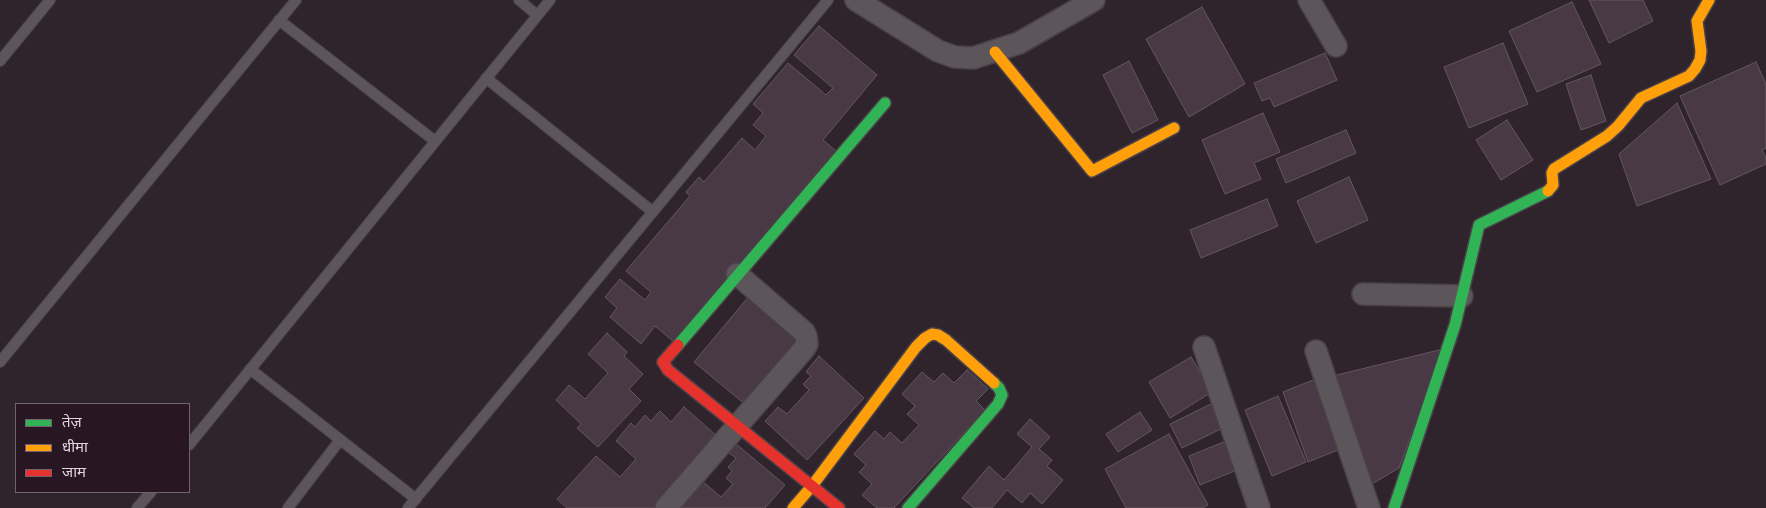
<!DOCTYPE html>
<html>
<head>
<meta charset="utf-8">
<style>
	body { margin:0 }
	#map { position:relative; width:1766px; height:508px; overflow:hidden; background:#2f242c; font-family:Helvetica,"Noto Sans Devanagari",sans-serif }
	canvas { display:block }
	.legend { position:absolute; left:15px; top:403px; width:175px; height:90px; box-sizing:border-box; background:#281623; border:1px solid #72626d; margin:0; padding:6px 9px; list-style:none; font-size:15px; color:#e1d4dc }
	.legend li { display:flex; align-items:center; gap:10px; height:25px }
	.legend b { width:25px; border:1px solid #72626d }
</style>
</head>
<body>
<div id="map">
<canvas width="1766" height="508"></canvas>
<ul class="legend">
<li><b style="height:6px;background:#30b455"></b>तेज़</li>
<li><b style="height:6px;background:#ff9f0a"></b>धीमा</li>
<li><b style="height:6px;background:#e5322d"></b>जाम</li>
</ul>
</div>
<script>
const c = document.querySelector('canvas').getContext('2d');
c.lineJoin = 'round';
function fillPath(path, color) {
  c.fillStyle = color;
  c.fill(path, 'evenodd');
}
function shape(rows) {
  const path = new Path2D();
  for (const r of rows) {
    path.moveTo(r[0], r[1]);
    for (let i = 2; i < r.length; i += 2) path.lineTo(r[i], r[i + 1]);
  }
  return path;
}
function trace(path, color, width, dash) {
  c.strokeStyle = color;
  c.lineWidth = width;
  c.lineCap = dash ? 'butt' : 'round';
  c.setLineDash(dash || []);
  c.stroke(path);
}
const building = shape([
	[1589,0,1643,0,1653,21,1609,43,1589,0],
	[1572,2,1601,64,1537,92,1509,31,1572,2],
	[1202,7,1245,84,1189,117,1146,39,1202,7],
	[819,26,877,75,823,140,836,151,674,342,655,326,641,344,610,317,617,308,605,297,620,279,645,300,651,292,626,271,690,196,686,192,699,177,704,182,742,138,755,150,766,136,753,125,763,113,753,104,788,63,826,95,833,88,794,55,819,26],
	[1503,43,1528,104,1469,128,1444,67,1503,43],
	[1325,53,1337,80,1274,107,1270,98,1262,101,1254,83,1325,53],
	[1129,61,1158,120,1132,133,1103,75,1129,61],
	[1756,62,1766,84,1766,148,1762,150,1766,158,1766,164,1720,185,1680,96,1756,62],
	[1591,75,1606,121,1581,130,1566,84,1591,75],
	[1677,103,1711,179,1637,206,1619,154,1677,103],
	[1263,113,1280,152,1254,163,1261,179,1225,194,1202,140,1263,113],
	[1507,120,1533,160,1501,180,1476,140,1507,120],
	[1346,130,1356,153,1286,183,1276,159,1346,130],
	[1349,177,1368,220,1316,243,1297,201,1349,177],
	[1267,199,1278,226,1201,258,1190,230,1267,199],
	[750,295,802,339,746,405,694,362,750,295],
	[607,333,627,352,624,356,643,374,629,389,641,401,598,447,577,428,581,424,556,400,569,385,585,399,608,373,588,354,607,333],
	[1443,349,1399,468,1372,484,1333,376,1443,349],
	[819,356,864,398,807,460,765,421,778,407,787,414,809,390,803,384,811,376,806,372,819,356],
	[1191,357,1212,392,1170,418,1149,382,1191,357],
	[967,370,988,389,976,401,985,410,894,508,877,508,862,495,872,484,859,472,866,465,854,454,875,431,884,439,890,432,902,443,919,425,907,414,915,406,902,394,922,372,934,382,943,373,954,383,967,370],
	[1318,378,1343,448,1308,462,1283,392,1318,378],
	[1278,396,1306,462,1272,476,1245,410,1278,396],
	[1215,402,1227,426,1182,448,1170,424,1215,402],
	[684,407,718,437,655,508,567,508,557,499,596,456,620,477,636,459,616,441,631,423,635,427,645,415,651,421,660,411,671,422,684,407],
	[1140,412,1152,430,1118,452,1106,434,1140,412],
	[1030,419,1050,437,1039,449,1052,460,1047,466,1063,480,1042,504,1030,493,1022,503,1007,490,992,508,974,508,962,498,989,466,1004,480,1032,447,1017,434,1030,419],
	[1169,434,1208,505,1202,508,1126,508,1105,469,1169,434],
	[1226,441,1237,470,1200,485,1189,456,1226,441],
	[735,443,785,485,765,508,680,508,702,481,721,497,733,484,726,478,732,471,728,467,736,458,728,452,735,443]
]);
fillPath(building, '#483944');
trace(building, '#62585f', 1);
const lane = shape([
	[519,0,537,15],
	[279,20,435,141],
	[0,61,50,0],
	[486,78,653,212],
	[0,362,296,0],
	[250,369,416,499],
	[189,445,550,0],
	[137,508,151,492],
	[288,508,340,440],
	[408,508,828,0]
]);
const street = shape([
	[856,0,938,51,955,57,973,58,1019,43,1094,0],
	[1309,0,1336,46],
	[1363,294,1462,296],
	[1204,347,1259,508],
	[1316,351,1369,508],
	[666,508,804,349,807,344,806,336,804,332,737,274]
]);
const fast = shape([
	[678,345,885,103],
	[908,508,998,404,1002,395,999,388,994,383],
	[1394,508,1455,325,1479,225,1548,191]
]);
const slow = shape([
	[995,52,1092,171,1174,128],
	[1548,191,1553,185,1552,173,1554,169,1607,136,1618,126,1641,98,1689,76,1695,69,1700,60,1701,51,1697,21,1709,0],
	[793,508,812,486,916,347,925,338,932,334,938,335,946,340,994,383]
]);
const jam = shape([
	[678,345,663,362,668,370,839,508]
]);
trace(lane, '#4a4148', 12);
trace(street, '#4a4148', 24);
trace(fast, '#4a4148', 14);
trace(slow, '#4a4148', 14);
trace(jam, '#4a4148', 14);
trace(lane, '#5c555a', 10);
trace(street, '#5c555a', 21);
trace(fast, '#30b455', 11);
trace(slow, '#ff9f0a', 11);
trace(jam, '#e5322d', 11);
</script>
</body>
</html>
